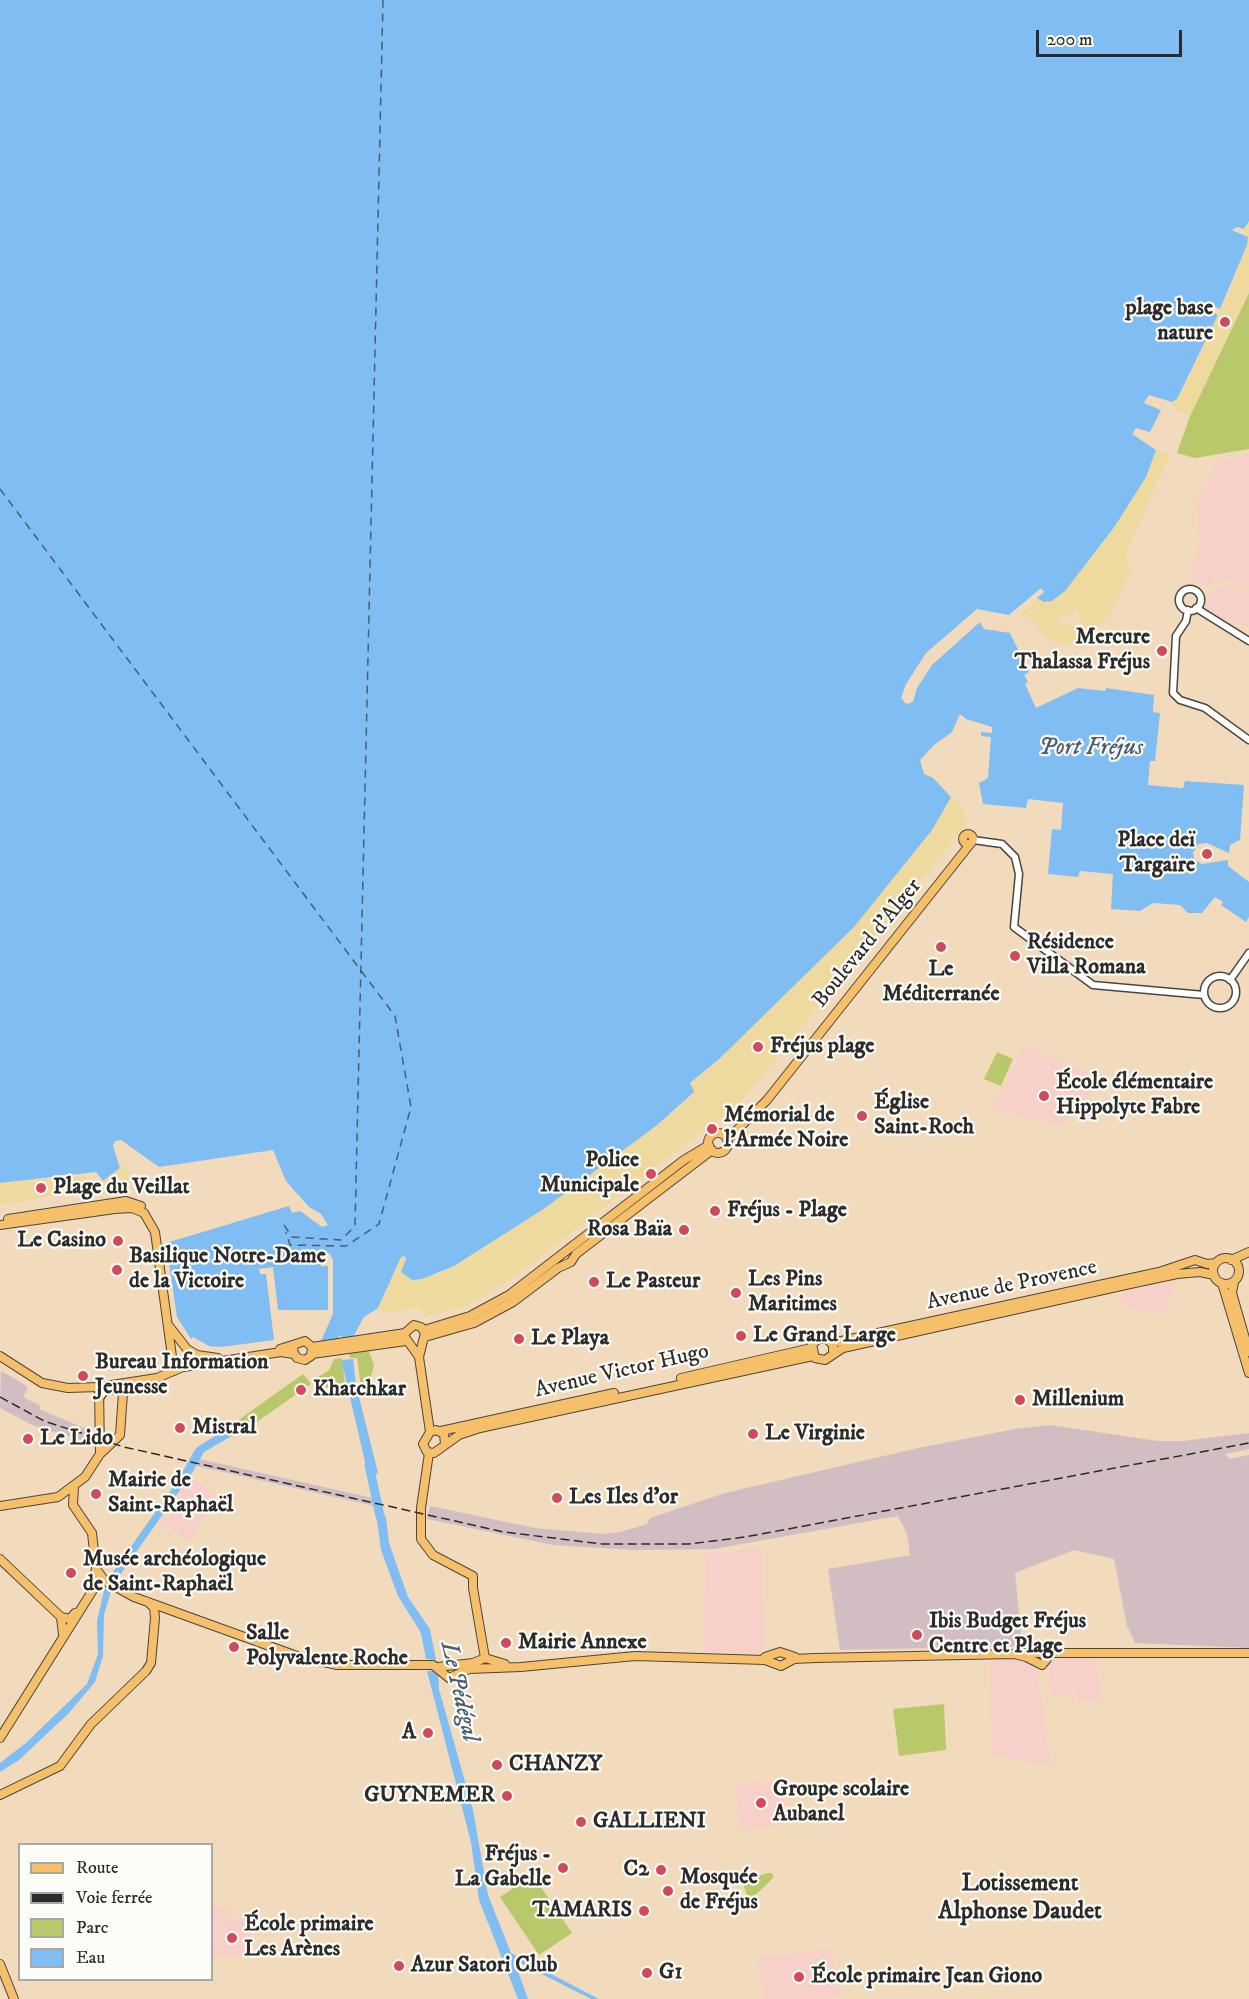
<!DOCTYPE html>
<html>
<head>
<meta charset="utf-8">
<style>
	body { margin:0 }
	#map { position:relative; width:1249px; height:1999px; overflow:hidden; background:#f1dbbc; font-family:"IM FELL DW Pica",serif }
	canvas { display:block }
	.legend { position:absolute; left:18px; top:1843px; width:195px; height:138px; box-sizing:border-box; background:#fdfcf7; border:2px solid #a9a8a5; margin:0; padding:8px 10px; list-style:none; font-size:18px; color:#2b2b2b }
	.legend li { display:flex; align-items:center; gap:12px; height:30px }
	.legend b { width:30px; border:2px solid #a9a8a5 }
	.scale { position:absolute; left:1036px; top:30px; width:146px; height:27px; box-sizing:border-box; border:3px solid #2b2b2b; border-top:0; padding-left:8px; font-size:18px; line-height:21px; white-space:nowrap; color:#2b2b2b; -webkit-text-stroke:4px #fdfcf7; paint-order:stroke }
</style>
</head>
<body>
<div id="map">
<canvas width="1249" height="1999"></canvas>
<ul class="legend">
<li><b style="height:8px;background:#f6c06b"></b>Route</li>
<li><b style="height:8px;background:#2b2b2b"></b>Voie ferrée</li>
<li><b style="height:16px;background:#b9c86b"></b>Parc</li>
<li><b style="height:16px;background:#7fbdf3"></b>Eau</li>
</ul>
<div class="scale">200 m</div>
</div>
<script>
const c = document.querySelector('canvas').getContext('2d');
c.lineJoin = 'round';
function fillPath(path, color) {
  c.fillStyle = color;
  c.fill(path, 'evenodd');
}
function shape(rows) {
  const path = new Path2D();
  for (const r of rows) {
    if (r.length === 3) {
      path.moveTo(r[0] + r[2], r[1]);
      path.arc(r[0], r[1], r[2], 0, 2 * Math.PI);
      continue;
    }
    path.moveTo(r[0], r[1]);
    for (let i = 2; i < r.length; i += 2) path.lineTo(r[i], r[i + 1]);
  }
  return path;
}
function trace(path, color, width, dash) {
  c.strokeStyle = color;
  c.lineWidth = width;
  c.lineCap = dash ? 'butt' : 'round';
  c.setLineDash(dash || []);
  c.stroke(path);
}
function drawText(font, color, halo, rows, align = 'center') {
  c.font = font + ' "IM FELL DW Pica",serif';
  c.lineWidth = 4.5;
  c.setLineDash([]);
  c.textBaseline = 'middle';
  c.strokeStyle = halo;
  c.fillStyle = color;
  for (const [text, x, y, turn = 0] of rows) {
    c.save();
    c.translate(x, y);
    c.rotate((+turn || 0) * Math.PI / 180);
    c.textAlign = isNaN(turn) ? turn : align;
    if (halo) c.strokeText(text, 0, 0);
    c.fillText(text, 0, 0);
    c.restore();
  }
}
fillPath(shape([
	[1249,454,1249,586,1223,577,1206,586,1190,579,1200,546,1197,502,1215,469,1217,458,1230,460],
	[1232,584,1249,591,1249,625,1235,624,1206,612,1210,593],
	[1024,1045,1100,1079,1100,1082,1064,1123,1056,1124,993,1110],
	[1176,1281,1163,1314,1117,1305,1125,1291],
	[194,1480,213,1491,215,1498,190,1541,159,1522,187,1482],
	[762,1547,763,1653,704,1653,705,1555],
	[1060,1657,1095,1658,1102,1703,1078,1703,1076,1693,1052,1696,1047,1666],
	[990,1659,1027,1659,1037,1668,1051,1766,992,1754],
	[783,1779,787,1819,784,1823,741,1831,735,1786],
	[226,1907,227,1918,248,1918,251,1921,253,1956,212,1957,212,1908],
	[830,1950,843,1995,818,1999,765,1999,758,1958]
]), '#f7d0ca');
fillPath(shape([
	[1,1371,24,1384,28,1388,23,1397,41,1406,39,1409,96,1433,95,1444,34,1426,0,1408],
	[1050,1425,1158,1441,1183,1441,1249,1433,1249,1449,1225,1454,1229,1459,1249,1455,1249,1648,1135,1643,1127,1626,1114,1559,1074,1550,1015,1573,1022,1646,840,1650,828,1569,910,1555,907,1534,898,1516,714,1549,635,1550,553,1545,427,1519,430,1506,535,1528,603,1534,620,1532,647,1524,650,1518,725,1493,918,1448,1015,1429],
	[199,1459,373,1498,375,1506,197,1466]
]), '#d2bec2');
fillPath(shape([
	[1249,292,1249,449,1195,458,1177,453,1190,416],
	[997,1052,1013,1059,1001,1086,984,1079],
	[365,1349,369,1351,374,1365,371,1377,361,1388,357,1358,350,1358,348,1351],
	[340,1358,342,1359,346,1391,327,1388,315,1379,329,1370,334,1359],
	[303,1374,311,1384,244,1431,237,1421],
	[944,1704,946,1750,899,1756,893,1709],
	[768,1873,772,1873,774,1877,749,1901,742,1881],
	[533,1875,572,1933,539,1955,500,1897]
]), '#b9c86b');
fillPath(shape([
	[1249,221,1249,293,1190,416,1178,411,1172,402,1184,388,1229,292,1247,245,1248,237,1244,229],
	[1156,450,1170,455,1126,553,1127,565,1131,570,1109,616,1093,633,1084,628,1077,609,1073,610,1071,615,1058,619,1059,624,1072,625,1078,642,1063,644,1050,641,1028,616,1021,614,1037,598,1044,602,1097,551,1146,477],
	[951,797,962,806,966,816,963,828,734,1110,710,1125,517,1275,469,1305,424,1317,420,1307,386,1313,378,1308,401,1257,405,1256,404,1266,439,1274,454,1266,545,1208,656,1126,694,1092,690,1083,718,1060,854,926,932,830],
	[120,1165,129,1170,129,1187,110,1189,105,1186,103,1181,120,1169],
	[86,1175,88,1181,77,1192,0,1205,0,1183]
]), '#eeda9e');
fillPath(shape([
	[0,0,1249,0,1249,221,1244,229,1237,227,1232,230,1248,237,1247,245,1220,309,1208,303,1205,305,1205,309,1217,314,1217,317,1177,399,1172,402,1149,395,1145,401,1144,403,1161,410,1150,432,1136,428,1132,434,1156,450,1146,477,1115,526,1065,591,1052,601,1044,602,1037,598,1044,592,1041,588,1009,615,977,609,926,653,906,684,901,698,906,704,913,702,917,688,932,665,980,622,984,629,1010,633,1029,672,1024,675,1028,682,1025,684,1036,708,1078,688,1105,691,1106,688,1154,695,1153,712,1160,713,1155,761,1150,761,1148,785,1180,788,1183,788,1185,781,1244,785,1240,840,1230,845,1229,853,1207,843,1199,844,1193,852,1194,859,1202,864,1228,860,1228,866,1249,882,1249,917,1246,922,1221,905,1223,902,1215,897,1202,913,1188,913,1180,905,1153,903,1140,911,1111,909,1113,874,1080,871,1078,877,1048,874,1052,829,1061,830,1063,803,1028,799,1026,808,983,804,979,783,988,778,991,737,981,736,981,732,992,733,992,727,966,719,960,714,952,732,934,745,920,760,924,774,933,778,951,797,932,830,854,927,718,1060,690,1083,694,1092,656,1126,545,1208,454,1266,422,1279,412,1280,401,1272,406,1259,405,1256,401,1257,378,1308,364,1317,353,1337,343,1338,340,1335,338,1339,321,1341,333,1314,333,1260,330,1254,325,1252,302,1252,302,1257,321,1257,321,1266,328,1266,328,1310,278,1310,273,1267,259,1269,260,1274,266,1274,274,1340,221,1347,209,1346,193,1337,191,1339,177,1317,166,1243,289,1206,292,1213,300,1211,322,1227,328,1225,321,1214,309,1207,286,1181,273,1150,159,1167,121,1140,115,1141,113,1146,120,1168,103,1181,96,1172,0,1183],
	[353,1359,356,1385,378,1473,369,1479,343,1367,342,1360],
	[237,1422,242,1430,204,1452,192,1473,113,1585,104,1615,103,1656,95,1682,69,1713,19,1760,0,1772,0,1763,27,1742,87,1684,98,1654,97,1621,106,1582,178,1480,196,1448],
	[375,1506,381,1507,386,1518,389,1543,408,1597,430,1629,436,1660,426,1659,421,1633,398,1596,381,1550],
	[427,1671,438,1671,439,1689,473,1810,488,1895,511,1953,599,1999,591,1999,514,1960,528,1999,518,1999,479,1900,471,1842]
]), '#7fbdf3');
trace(shape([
	[369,1465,380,1516]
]), '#7fbdf3', 9);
trace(shape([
	[0,489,395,1016,411,1107,379,1224,346,1246,290,1245,286,1232],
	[284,1225,292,1237,341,1240,355,1226,383,0]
]), '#485e71', 1.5, [8, 6]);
const minor = shape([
	[1190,600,11],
	[1196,608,1249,641],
	[1188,610,1186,621,1176,636,1173,693,1180,700,1205,708,1249,740],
	[973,840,1002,844,1015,857,1019,874,1014,927,1093,985,1204,995],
	[1220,992,16],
	[1230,980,1249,953],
	[100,1398,105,1391,118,1389,123,1393]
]);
const major = shape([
	[968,839,5],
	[718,1143,10],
	[727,1140,767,1100,971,843],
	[8,1219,126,1201,141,1206],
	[0,1225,115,1209,132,1208,144,1213,155,1232,174,1371],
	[1226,1271,13],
	[1231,1260,1249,1252],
	[1234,1282,1232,1293,1249,1352],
	[1222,1283,1249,1373],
	[169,1326,187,1349,197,1355,218,1358],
	[424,1330,470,1316,509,1295,684,1160,709,1145],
	[405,1333,414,1325,421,1327,425,1333,419,1357,430,1432],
	[405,1337,419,1357],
	[425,1337,474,1323,513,1302,558,1268,571,1262,576,1254,712,1150],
	[832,1343,1159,1272,1195,1260,1207,1264,1216,1263],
	[312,1347,405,1333],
	[280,1349,305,1341,312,1347,311,1356,305,1360,297,1358,293,1351,294,1345],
	[833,1353,833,1345,827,1339,818,1339,812,1345,815,1358,825,1360,843,1348,1130,1284,1177,1274,1200,1272,1214,1275],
	[312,1354,406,1341],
	[0,1356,42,1383,68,1388,99,1387,157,1378,183,1367,281,1352,293,1354],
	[681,1378,811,1348],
	[99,1387,100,1454],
	[441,1431,614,1393],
	[445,1444,444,1434,436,1430,430,1432,423,1444,427,1452,434,1453,459,1435,480,1428,813,1356],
	[429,1453,421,1508,421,1539,433,1555,473,1576,473,1588,485,1658],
	[74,1488,73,1505,92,1533,96,1569,91,1587],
	[0,1506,58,1497,85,1477,100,1454,120,1435,123,1393,128,1383],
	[0,1559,61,1617,63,1635],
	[96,1569,105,1581,134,1597,297,1656,337,1665,433,1665,449,1678,469,1669,521,1667,635,1656,765,1660,781,1666,794,1659,816,1658,1014,1654,1026,1657,1042,1665,1047,1659],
	[61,1617,70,1619,75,1613],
	[1023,1653,1249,1653],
	[765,1657,780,1652,795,1657],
	[438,1667,473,1663,485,1658,505,1664],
	[0,1738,96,1585,105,1581],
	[0,1795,60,1766,91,1724,146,1671,151,1663,155,1618,154,1608,148,1602],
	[0,1964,14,1999]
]);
trace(minor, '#494541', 9);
trace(major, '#494541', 10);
trace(minor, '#fff', 6);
trace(major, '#f6c06b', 8);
trace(shape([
	[0,1397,44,1421,124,1447,504,1532,602,1544,689,1544,745,1537,1249,1443]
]), '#2b2b2b', 1.5, [9, 4.5]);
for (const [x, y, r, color] of [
	[1225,322,6,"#d1495b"],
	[1162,651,6,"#d1495b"],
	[1207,854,6,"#d1495b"],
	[941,947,6,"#d1495b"],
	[1015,956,6,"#d1495b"],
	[758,1047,6,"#d1495b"],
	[1044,1096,6,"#d1495b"],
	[862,1116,6,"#d1495b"],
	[712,1129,6,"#d1495b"],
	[651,1174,6,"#d1495b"],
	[41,1188,6,"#d1495b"],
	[715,1211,6,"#d1495b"],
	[684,1230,6,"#d1495b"],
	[118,1241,6,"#d1495b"],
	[117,1270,6,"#d1495b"],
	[594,1282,6,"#d1495b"],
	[736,1293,6,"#d1495b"],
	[741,1336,6,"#d1495b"],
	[519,1339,6,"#d1495b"],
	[83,1376,6,"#d1495b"],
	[301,1390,6,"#d1495b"],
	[1020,1400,6,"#d1495b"],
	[180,1428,6,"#d1495b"],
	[753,1434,6,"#d1495b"],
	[28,1439,6,"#d1495b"],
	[96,1494,6,"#d1495b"],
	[557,1498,6,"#d1495b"],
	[71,1573,6,"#d1495b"],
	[917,1635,6,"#d1495b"],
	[506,1643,6,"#d1495b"],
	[234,1647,6,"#d1495b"],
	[428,1733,6,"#d1495b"],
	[497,1765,6,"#d1495b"],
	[507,1796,6,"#d1495b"],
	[761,1803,6,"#d1495b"],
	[581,1822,6,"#d1495b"],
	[563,1868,6,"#d1495b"],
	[661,1870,6,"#d1495b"],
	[668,1891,6,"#d1495b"],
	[644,1911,6,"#d1495b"],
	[232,1938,6,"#d1495b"],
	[399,1966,6,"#d1495b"],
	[647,1973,6,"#d1495b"],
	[799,1977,6,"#d1495b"]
]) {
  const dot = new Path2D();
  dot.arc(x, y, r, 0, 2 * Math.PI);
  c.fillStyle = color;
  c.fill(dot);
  trace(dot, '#fdfcf7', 2);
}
drawText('bold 22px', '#2b2b2b', '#fdfcf7', [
	["plage base",1213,309,"right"],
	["nature",1213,334,"right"],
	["Mercure",1150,638,"right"],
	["Thalassa Fréjus",1150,663,"right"],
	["Place deï",1195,841,"right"],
	["Targaïre",1195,866,"right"],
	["Résidence",1027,943],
	["Villa Romana",1027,968],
	["Le",941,970,"center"],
	["Méditerranée",941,995,"center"],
	["Fréjus plage",770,1047],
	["École élémentaire",1056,1083],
	["Hippolyte Fabre",1056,1108],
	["Église",874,1103],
	["Saint-Roch",874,1128],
	["Mémorial de",724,1116],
	["l'Armée Noire",724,1141],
	["Police",639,1161,"right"],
	["Municipale",639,1186,"right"],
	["Plage du Veillat",53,1188],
	["Fréjus - Plage",727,1211],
	["Rosa Baïa",672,1230,"right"],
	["Le Casino",106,1241,"right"],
	["Basilique Notre-Dame",129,1257],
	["de la Victoire",129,1282],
	["Les Pins",748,1280],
	["Maritimes",748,1305],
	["Le Pasteur",606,1282],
	["Le Grand Large",753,1336],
	["Le Playa",531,1339],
	["Bureau Information",95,1363],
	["Jeunesse",95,1388],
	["Khatchkar",313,1390],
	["Millenium",1032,1400],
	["Mistral",192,1428],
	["Le Virginie",765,1434],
	["Le Lido",40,1439],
	["Mairie de",108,1481],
	["Saint-Raphaël",108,1506],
	["Les Iles d'or",569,1498],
	["Musée archéologique",83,1560],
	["de Saint-Raphaël",83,1585],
	["Ibis Budget Fréjus",929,1622],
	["Centre et Plage",929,1647],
	["Salle",246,1634],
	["Polyvalente Roche",246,1659],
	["Mairie Annexe",518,1643],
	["A",416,1733,"right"],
	["CHANZY",509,1765],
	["Groupe scolaire",773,1790],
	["Aubanel",773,1815],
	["GUYNEMER",495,1796,"right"],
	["GALLIENI",593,1822],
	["Fréjus -",551,1855,"right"],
	["La Gabelle",551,1880,"right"],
	["C2",649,1870,"right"],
	["Mosquée",680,1878],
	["de Fréjus",680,1903],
	["TAMARIS",632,1911,"right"],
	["École primaire",244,1925],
	["Les Arènes",244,1950],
	["Azur Satori Club",411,1966],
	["G1",659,1973],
	["École primaire Jean Giono",811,1977]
], 'left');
drawText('22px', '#2b2b2b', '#fdfcf7', [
	["Boulevard d'Alger",868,944,-51],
	["Avenue de Provence",1012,1286,-12],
	["Avenue Victor Hugo",622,1372,-13]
]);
drawText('italic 24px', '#485e71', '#fdfcf7', [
	["Port Fréjus",1091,749],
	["Le Pédégal",458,1692,77]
]);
drawText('bold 24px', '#2b2b2b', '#fdfcf7', [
	["Lotissement",1020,1885],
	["Alphonse Daudet",1020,1913]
]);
</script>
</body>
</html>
